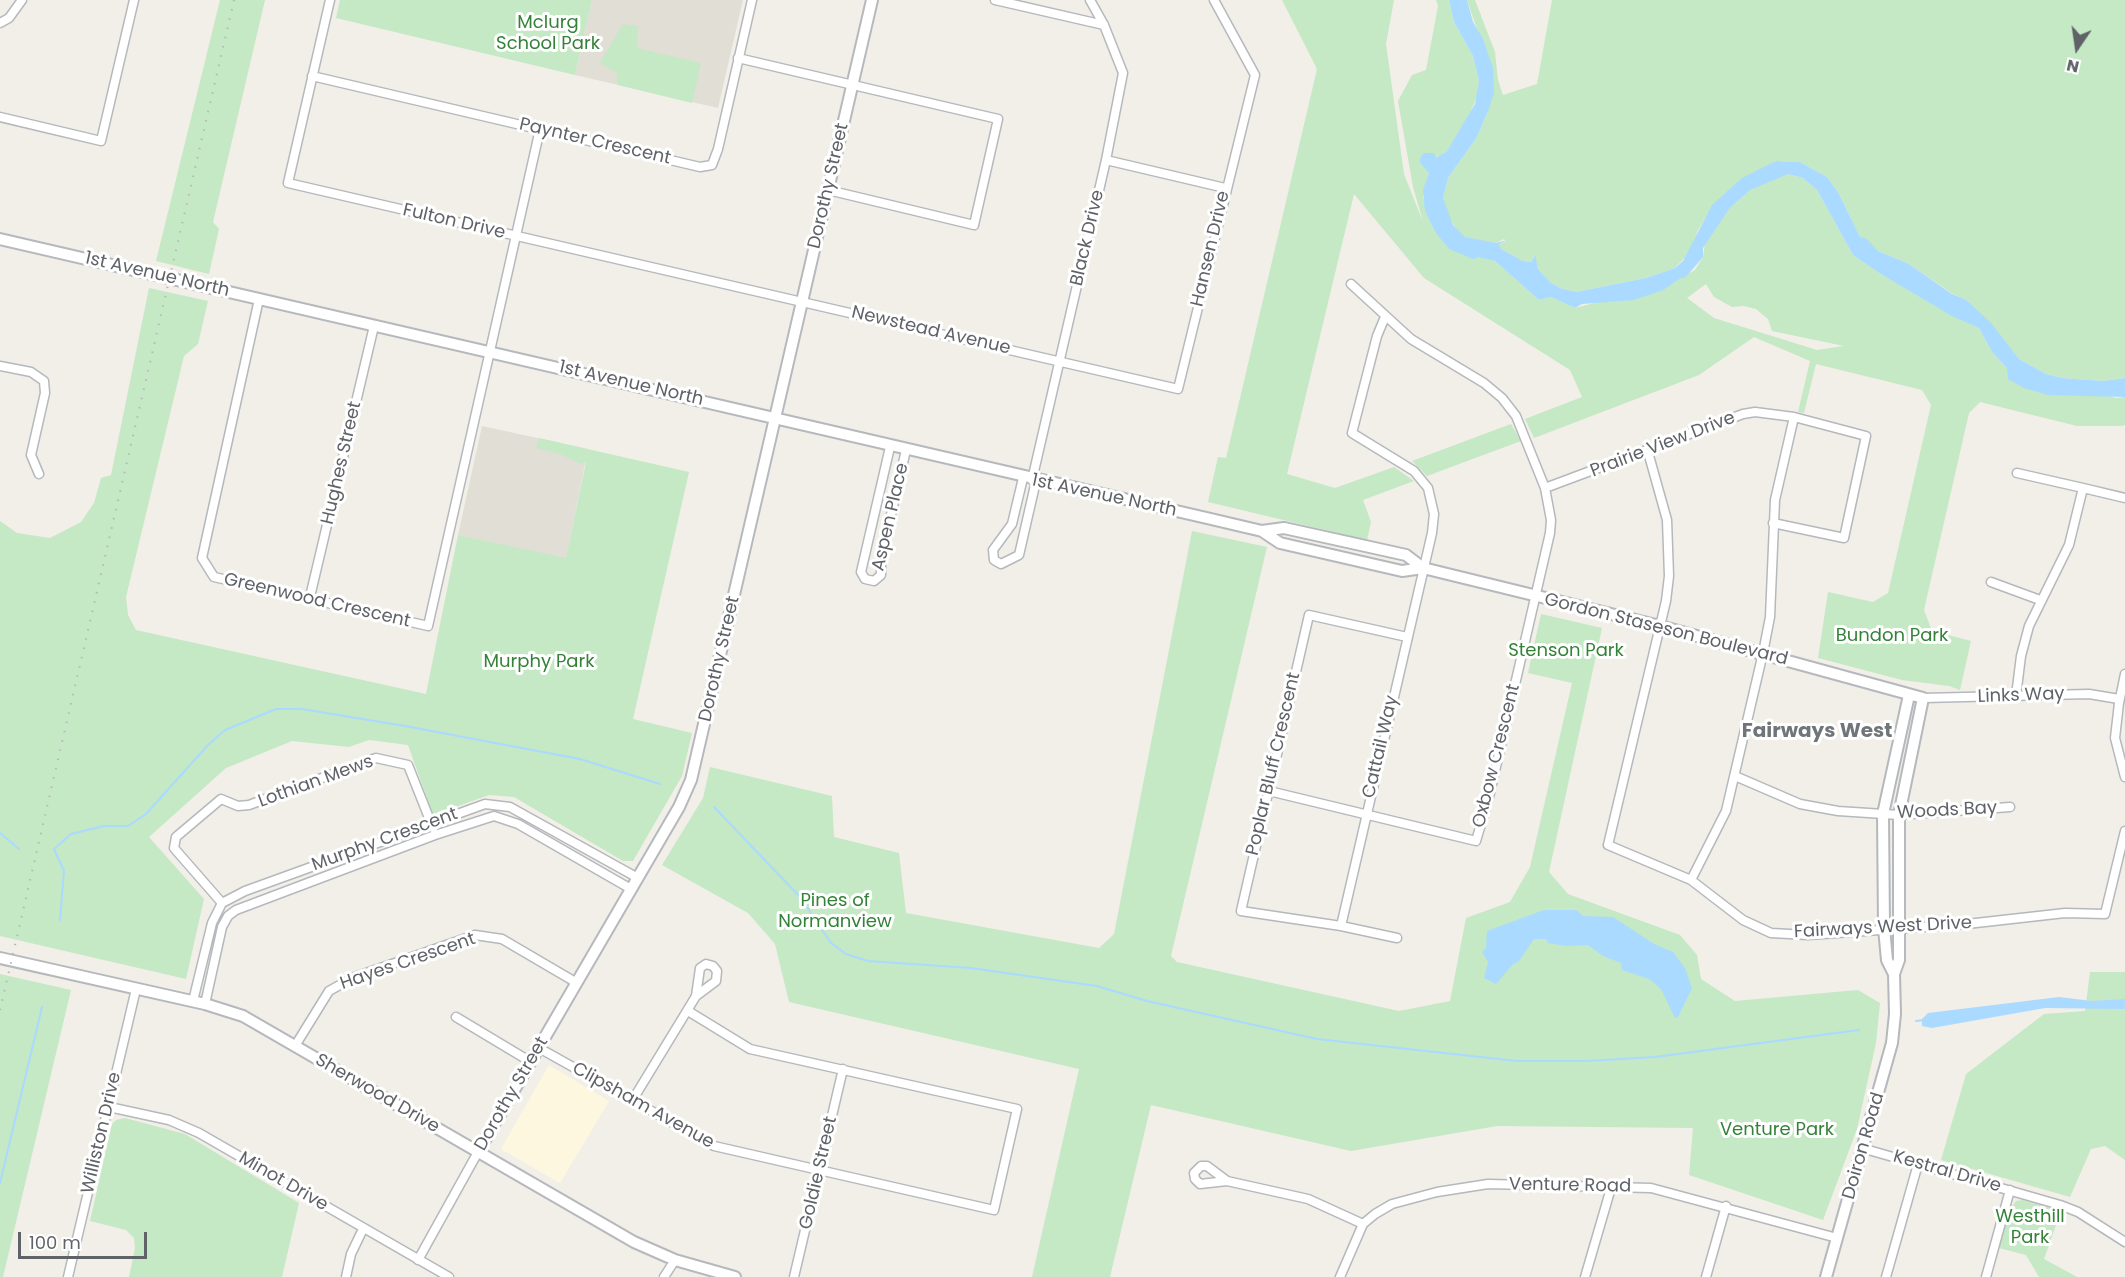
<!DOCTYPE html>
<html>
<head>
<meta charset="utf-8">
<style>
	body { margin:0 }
	#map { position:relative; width:2125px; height:1277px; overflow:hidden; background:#f1efe8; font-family:Poppins,sans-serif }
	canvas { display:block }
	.north { position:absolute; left:2047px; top:18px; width:60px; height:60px; -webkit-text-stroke:4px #fff; paint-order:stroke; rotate:193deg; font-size:16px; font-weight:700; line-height:24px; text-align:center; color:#5f6368 }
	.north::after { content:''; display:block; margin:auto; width:21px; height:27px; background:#5f6368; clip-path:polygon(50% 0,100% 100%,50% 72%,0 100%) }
	.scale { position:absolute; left:18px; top:1232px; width:129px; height:27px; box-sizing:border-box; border:3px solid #5f6368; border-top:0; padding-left:8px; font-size:18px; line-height:21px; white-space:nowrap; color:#5f6368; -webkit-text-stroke:4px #fff; paint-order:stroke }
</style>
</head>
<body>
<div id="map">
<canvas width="2125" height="1277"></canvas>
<div class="north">N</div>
<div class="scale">100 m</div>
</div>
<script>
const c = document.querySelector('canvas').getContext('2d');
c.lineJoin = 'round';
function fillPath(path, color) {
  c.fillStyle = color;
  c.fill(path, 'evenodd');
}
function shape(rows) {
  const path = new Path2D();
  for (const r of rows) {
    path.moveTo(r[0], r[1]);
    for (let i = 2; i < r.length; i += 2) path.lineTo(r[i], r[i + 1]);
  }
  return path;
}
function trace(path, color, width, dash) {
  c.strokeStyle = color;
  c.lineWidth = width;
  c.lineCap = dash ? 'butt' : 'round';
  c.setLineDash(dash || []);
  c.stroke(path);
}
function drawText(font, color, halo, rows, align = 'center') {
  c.font = font + ' Poppins,sans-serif';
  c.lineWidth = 6;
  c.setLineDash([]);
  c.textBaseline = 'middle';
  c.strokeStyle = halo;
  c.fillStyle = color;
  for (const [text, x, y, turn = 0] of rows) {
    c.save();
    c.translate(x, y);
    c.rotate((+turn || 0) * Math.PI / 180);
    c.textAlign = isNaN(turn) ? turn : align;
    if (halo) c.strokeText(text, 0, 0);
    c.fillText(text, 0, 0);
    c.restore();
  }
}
fillPath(shape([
	[549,1065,609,1101,560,1183,501,1149]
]), '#fef7e0');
fillPath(shape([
	[592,0,743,0,718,108,575,75],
	[482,426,588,449,566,559,458,535]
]), '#e1ded6');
fillPath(shape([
	[220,0,265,0,213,222,219,229,209,274,156,261],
	[340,0,592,0,575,75,336,18],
	[1282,0,1394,0,1386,44,1404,174,1423,222,1413,187,1398,101,1412,75,1426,70,1438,6,1436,0,1449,0,1454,22,1473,56,1479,81,1478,94,1468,118,1447,151,1436,158,1423,153,1420,163,1429,172,1423,198,1478,256,1495,261,1539,300,1551,297,1575,308,1672,283,1695,270,1703,257,1709,212,1698,230,1690,252,1675,268,1646,278,1576,292,1560,288,1550,282,1538,269,1534,256,1531,262,1523,261,1501,249,1499,244,1506,241,1504,239,1496,243,1482,241,1465,237,1458,232,1447,214,1443,198,1448,178,1477,137,1488,111,1480,38,1467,0,1475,0,1495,52,1498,80,1503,95,1537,84,1552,0,2125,0,2125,378,2103,381,2062,378,2046,374,2019,359,1965,299,1953,294,1909,264,1878,251,1860,237,1838,192,1827,177,1800,162,1775,161,1729,209,1750,190,1770,179,1788,174,1803,178,1817,190,1853,255,1879,273,1952,315,1979,328,1992,352,2007,368,2116,398,2125,397,2125,425,2122,426,2077,426,1980,402,1969,413,1924,610,1932,631,1971,641,1960,690,1949,686,1902,680,1818,658,1828,592,1873,602,1888,593,1931,405,1922,390,1816,364,1804,413,1798,412,1810,361,1754,337,1699,375,1534,438,1525,419,1582,397,1570,370,1424,278,1354,194,1287,474,1335,488,1394,467,1414,481,1363,500,1371,522,1367,540,1208,502,1218,457,1226,458,1317,69],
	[1706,284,1714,297,1732,307,1744,306,1756,309,1768,319,1772,331,1844,346,1817,350,1714,318,1687,298],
	[623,24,638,26,637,48,701,63,692,103,618,85,617,73,600,63],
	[149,288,208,301,198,344,184,356,126,597,128,615,136,630,426,694,458,535,566,558,586,462,581,464,560,454,536,448,539,438,689,472,633,719,692,733,682,776,633,861,623,861,514,797,489,795,433,815,408,745,369,740,349,747,292,741,226,768,149,837,204,899,186,979,0,936,0,521,17,533,50,538,81,522,94,503,101,478,111,475],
	[1511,424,1521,441,1427,476,1412,461],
	[1192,531,1267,547,1171,956,1177,962,1399,1011,1450,1001,1466,918,1510,902,1530,867,1572,683,1528,673,1541,614,1602,628,1549,872,1568,894,1680,935,1697,955,1701,979,1735,1001,1858,990,1880,1003,1876,1043,1857,1129,1823,1220,1689,1175,1693,1128,1497,1126,1351,1151,1151,1105,1110,1277,1032,1277,1079,1069,789,1002,775,944,748,913,662,865,703,798,710,767,832,796,834,837,899,853,906,913,1099,948,1114,934],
	[2090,972,2125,972,2125,1160,2105,1146,2091,1149,2070,1197,1941,1160,1966,1074,2044,1014,2085,1011],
	[0,974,71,990,3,1277,0,1277],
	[125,1118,185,1134,299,1203,282,1277,129,1277,135,1248,134,1238,126,1230,90,1221,112,1124,116,1120],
	[2022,1200,2061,1211,2044,1259,2077,1277,2039,1277,2026,1255,1999,1248,2011,1208,2016,1201]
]), '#c5e8c5');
fillPath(shape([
	[1449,0,1467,0,1473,22,1483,39,1493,68,1494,93,1488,111,1477,137,1448,178,1443,198,1453,225,1465,237,1496,243,1507,240,1499,244,1501,249,1523,261,1531,262,1535,255,1538,269,1550,282,1560,288,1576,292,1646,278,1675,268,1683,261,1712,205,1742,178,1776,161,1800,162,1827,177,1838,192,1860,237,1867,239,1878,251,1909,264,1952,294,1965,299,1991,323,2019,359,2046,374,2062,378,2103,381,2125,378,2125,397,2048,395,2024,388,2008,379,2007,368,1992,352,1979,328,1952,316,1879,273,1853,255,1817,190,1803,178,1788,174,1750,190,1729,209,1703,248,1703,257,1685,278,1681,278,1663,290,1634,300,1582,304,1575,308,1551,297,1539,300,1495,261,1478,257,1473,259,1449,249,1436,233,1425,211,1423,190,1429,173,1420,163,1420,159,1423,153,1434,153,1436,158,1447,151,1475,104,1479,81,1473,56,1454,22],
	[1544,910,1576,910,1583,916,1613,917,1654,944,1673,952,1685,968,1692,988,1678,1017,1675,1018,1661,989,1649,979,1622,970,1621,963,1603,956,1588,945,1566,946,1548,943,1546,939,1534,939,1519,961,1512,965,1496,984,1484,978,1488,962,1482,952,1486,948,1487,931],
	[2059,997,2092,1001,2125,999,2125,1009,2045,1008,1932,1028,1922,1026,1922,1019,1928,1013]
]), '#aadaff');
trace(shape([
	[714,807,801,898,831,943,846,954,868,961,971,968,1097,986,1147,1001,1317,1039,1517,1061,1586,1061,1655,1057,1859,1030],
	[0,833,19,849],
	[60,920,64,871,54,849,71,834,104,826,128,826,146,814,208,745,225,730,276,709,302,709,405,726,580,759,660,784],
	[1916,1021,1925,1020],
	[0,1183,42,1007]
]), '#aadaff', 2);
const minor = shape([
	[330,0,288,183,1178,389,1255,75,1214,0],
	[995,0,1104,25],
	[0,23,9,18,22,0],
	[738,58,998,119,974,225,828,190],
	[312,76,700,167,712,165,718,149,752,0],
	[0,117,101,141,134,0],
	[1106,160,1225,188],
	[259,299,202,558,214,577,428,626,540,129],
	[0,366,31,372,44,381,45,393,31,455,39,474],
	[890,447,861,572,865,579,874,581,881,575,881,558,906,450],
	[1648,452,1667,520,1669,576,1666,601,1608,845,1691,880,1743,920,1771,933,1808,935,1967,924,2065,913,2105,914,2125,831],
	[2017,473,2083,488],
	[1023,478,1012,524,993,550,994,560,1001,564,1019,555,1036,481],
	[1032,480,1106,160,1123,73,1104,25,1090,0],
	[1545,488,1743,414,1755,412,1794,417,1775,500,1770,617,1763,653,1726,811,1691,880],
	[1773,523,1844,538,1866,436,1794,417],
	[1991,582,2040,600],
	[309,601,374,326],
	[2125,674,2119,703,2115,738,2125,777],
	[2016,696,2021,656,2029,626,2069,545,2083,488,2125,498],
	[1923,698,2089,694,2119,699],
	[1735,776,1800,804,1838,811,1899,815,2010,807],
	[1269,791,1476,841,1489,797,1550,533,1551,520,1545,488,1516,416,1502,398,1484,383,1411,339,1351,284],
	[222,903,174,848,176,837,221,799,238,806,249,805,376,758,408,765,433,828],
	[1341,926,1432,533,1434,514,1428,488,1414,471,1352,433,1377,336,1385,317],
	[1397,938,1341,926,1241,911,1309,615,1407,637],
	[193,1001,212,923,222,903,245,891,485,804,510,807,638,878],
	[205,1004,222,927,228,916,236,910,435,835,494,816,518,824,631,889],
	[456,1017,531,1062],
	[295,1046,329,991,352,978,475,935,502,939,577,983],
	[539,1048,714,1146,994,1210,1017,1109,750,1049,688,1011],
	[632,1101,696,996,716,981,717,971,713,966,706,964,700,968,696,996],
	[109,1107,169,1120,199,1133,449,1277],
	[1865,1149,2060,1205,2078,1212,2125,1242],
	[1227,1181,1207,1166,1201,1166,1194,1173,1195,1179,1200,1184,1227,1181,1308,1199,1363,1224],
	[418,1260,478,1152],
	[68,1277,136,989],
	[346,1277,351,1254,363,1229],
	[664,1277,675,1260],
	[794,1277,843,1069],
	[1340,1277,1363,1224,1375,1214,1392,1204,1437,1192,1488,1184,1651,1188,1837,1238],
	[1585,1277,1611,1188],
	[1706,1277,1726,1206],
	[1886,1277,1918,1164],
	[1986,1277,2010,1190]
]);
const tertiary = shape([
	[0,239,1211,519,1262,531,1280,543,1402,571,1423,568],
	[1262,531,1284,528,1406,555,1423,568,1660,626,1923,698,1899,815,1899,960,1894,974,1895,1014,1892,1043,1826,1277],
	[0,958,205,1004,243,1016,634,1242,675,1260,735,1277],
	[1894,974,1887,960,1884,928,1883,814,1909,695],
	[478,1152,679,807,691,780,872,0]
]);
trace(minor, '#b5b8bc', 11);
trace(tertiary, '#b5b8bc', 14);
trace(minor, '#fff', 8);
trace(tertiary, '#fff', 10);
trace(shape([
	[0,1010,234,0]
]), '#b6b7b8', 2, [1.5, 8]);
drawText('18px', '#348238', '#fff', [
	["Mclurg",548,23],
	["School Park",548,44],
	["Bundon Park",1892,636],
	["Stenson Park",1566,651],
	["Murphy Park",539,662],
	["Pines of",835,901],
	["Normanview",835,922],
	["Venture Park",1777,1130],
	["Westhill",2030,1217],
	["Park",2030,1238]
]);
drawText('18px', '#5f6368', '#fff', [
	["Paynter Crescent",595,142,13],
	["Dorothy Street",829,186,-77],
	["Fulton Drive",454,222,13],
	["Black Drive",1088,238,-77],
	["Hansen Drive",1211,249,-77],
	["1st Avenue North",157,275,13],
	["Newstead Avenue",931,331,13],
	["1st Avenue North",631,384,13],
	["Prairie View Drive",1663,445,-21],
	["Hughes Street",342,463,-77],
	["1st Avenue North",1104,496,12],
	["Aspen Place",891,517,-77],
	["Greenwood Crescent",317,601,13],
	["Gordon Staseson Boulevard",1666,630,14],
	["Dorothy Street",720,659,-77],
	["Links Way",2021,696,-2],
	["Cattail Way",1381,747,-77],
	["Oxbow Crescent",1497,756,-76],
	["Poplar Bluff Crescent",1274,764,-77],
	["Lothian Mews",316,782,-20],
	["Woods Bay",1947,811,-3],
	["Murphy Crescent",385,840,-20],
	["Fairways West Drive",1883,928,-3],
	["Hayes Crescent",408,962,-19],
	["Sherwood Drive",377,1094,30],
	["Dorothy Street",512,1094,-60],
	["Clipsham Avenue",643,1106,29],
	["Williston Drive",102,1133,-77],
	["Doiron Road",1864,1146,-74],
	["Kestral Drive",1947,1172,16],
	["Goldie Street",819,1173,-77],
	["Minot Drive",283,1182,30],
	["Venture Road",1570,1186,1]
]);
drawText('bold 20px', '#70757a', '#fff', [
	["Fairways West",1817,732]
]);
</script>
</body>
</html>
